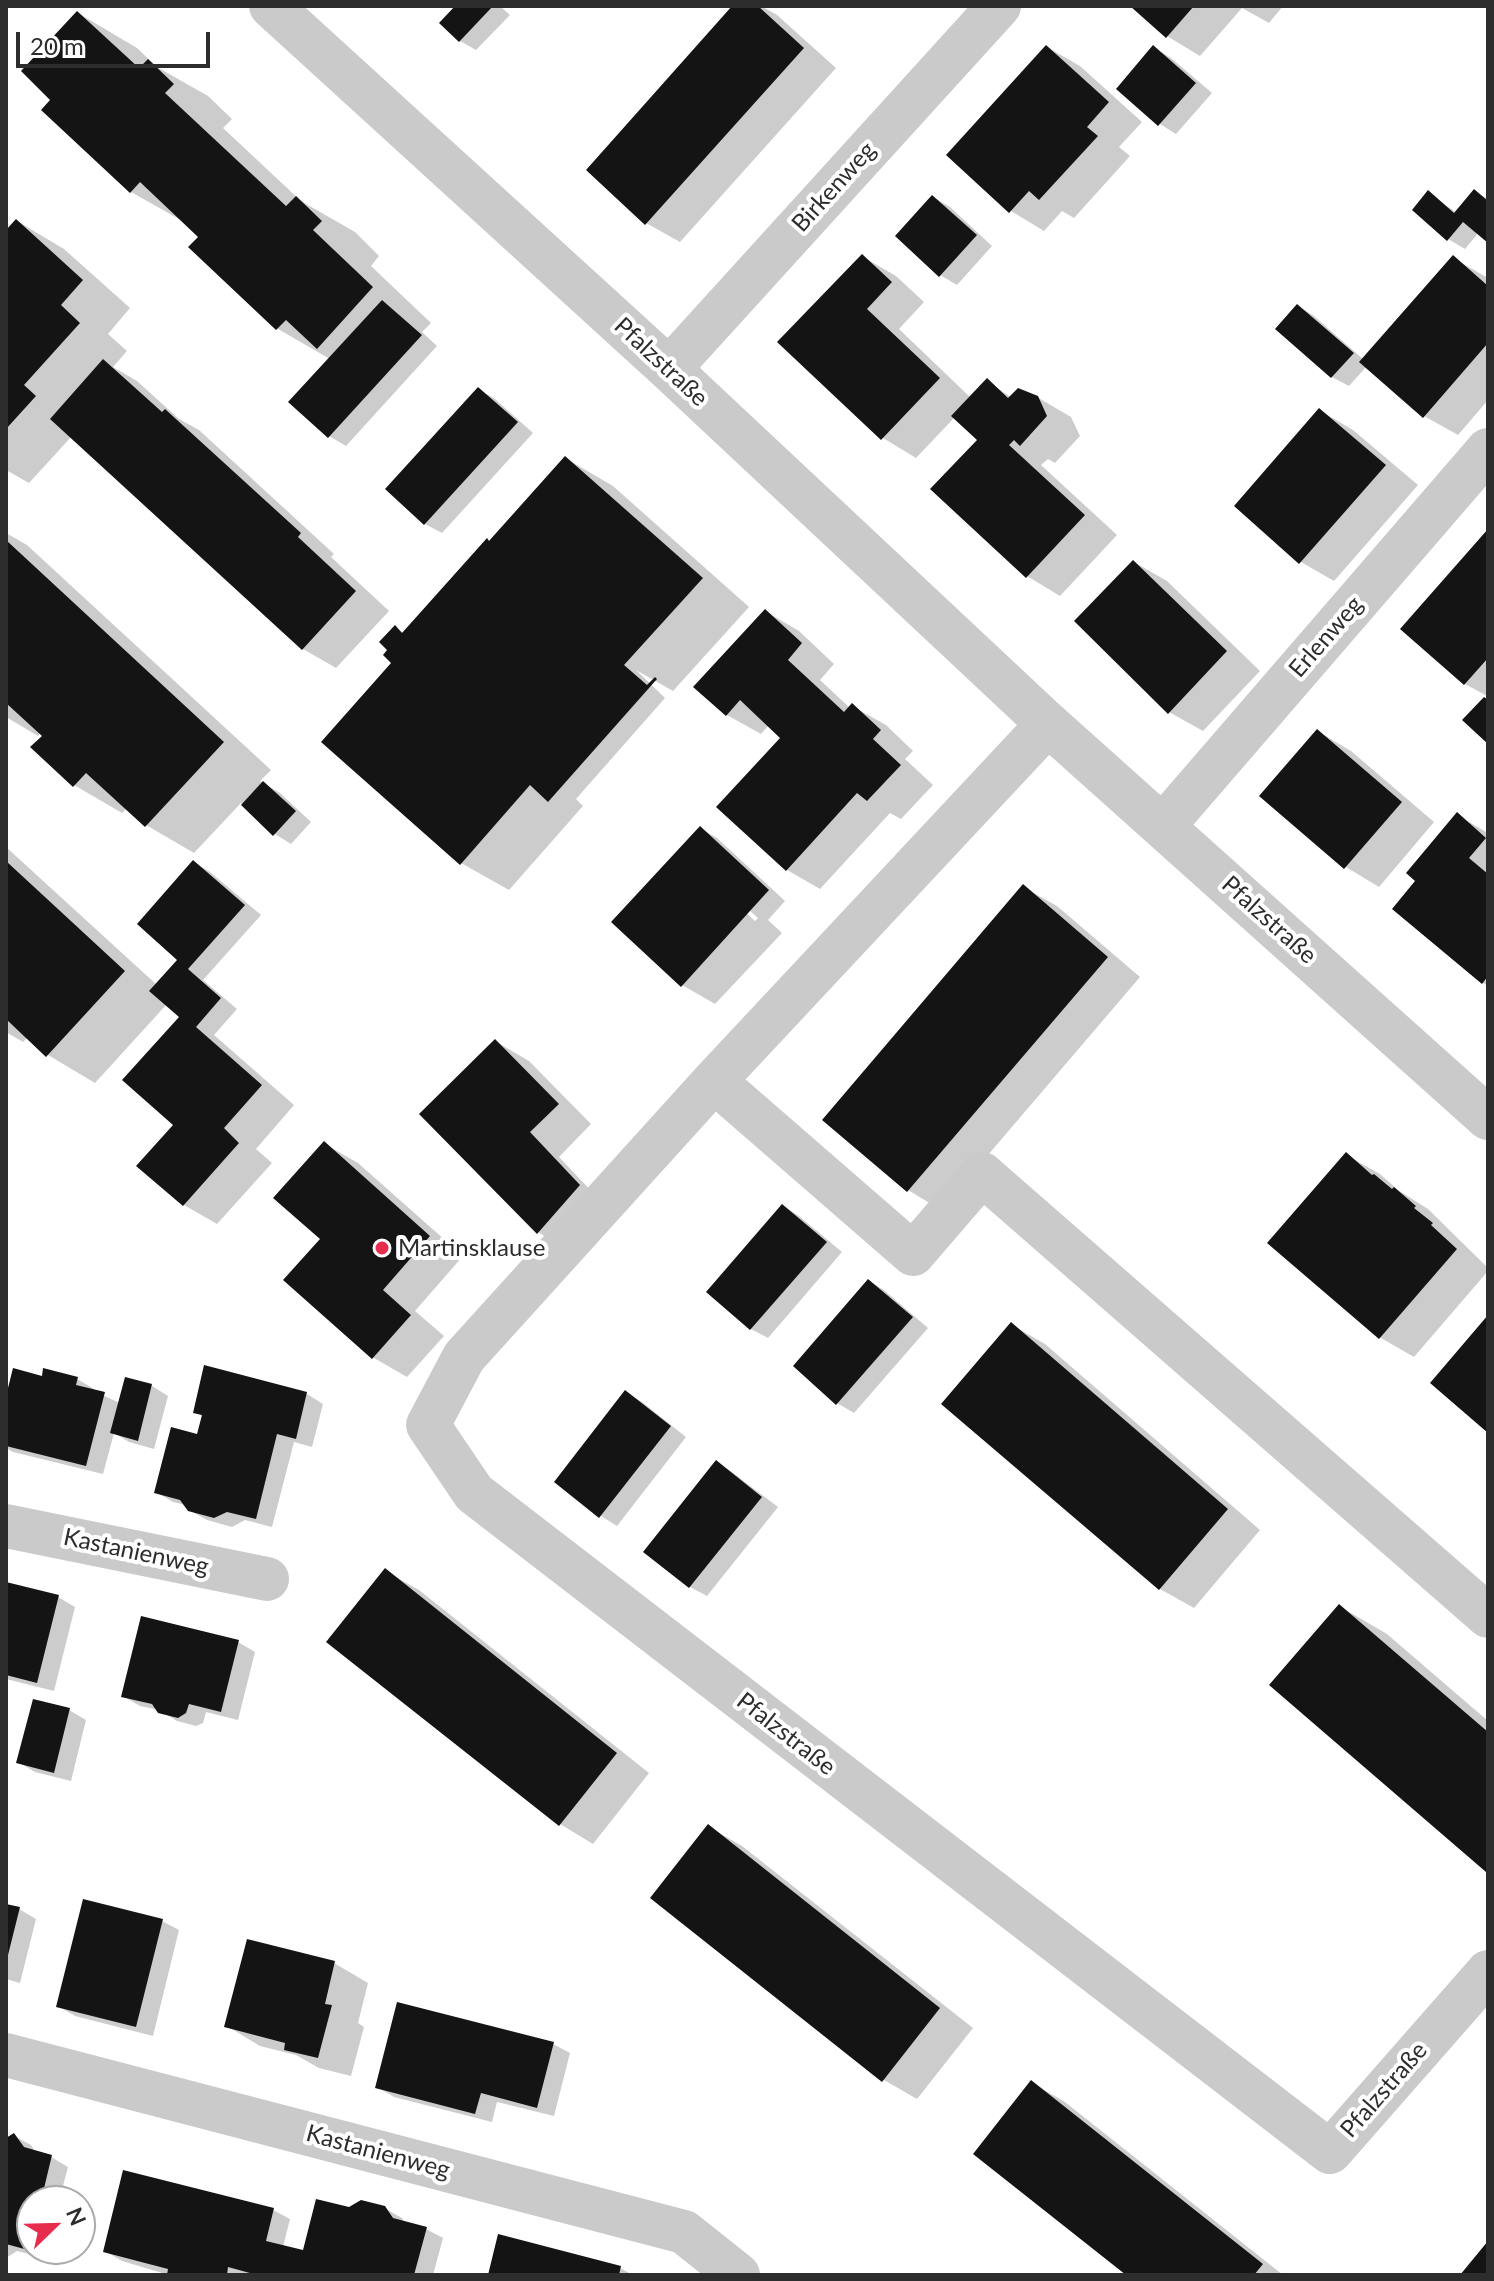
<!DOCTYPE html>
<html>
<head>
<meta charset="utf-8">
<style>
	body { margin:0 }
	#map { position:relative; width:1494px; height:2281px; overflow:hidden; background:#fff; font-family:Lato,sans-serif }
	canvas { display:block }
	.frame { position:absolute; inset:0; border:8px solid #2d2d2d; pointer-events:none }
	.north { position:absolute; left:16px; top:2185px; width:80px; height:80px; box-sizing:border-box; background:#fff; border:2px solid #ababab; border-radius:50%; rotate:67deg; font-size:22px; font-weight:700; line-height:32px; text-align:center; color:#2d2d2d }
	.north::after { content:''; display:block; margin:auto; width:28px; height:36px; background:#e72c4d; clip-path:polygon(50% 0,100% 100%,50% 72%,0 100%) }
	.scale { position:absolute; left:16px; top:32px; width:194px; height:36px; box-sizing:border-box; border:4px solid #2d2d2d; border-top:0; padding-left:10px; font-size:24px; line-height:28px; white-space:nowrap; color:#2d2d2d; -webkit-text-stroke:6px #fff; paint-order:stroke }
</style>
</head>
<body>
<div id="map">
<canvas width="1494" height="2281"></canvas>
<div class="frame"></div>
<div class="north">N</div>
<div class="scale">20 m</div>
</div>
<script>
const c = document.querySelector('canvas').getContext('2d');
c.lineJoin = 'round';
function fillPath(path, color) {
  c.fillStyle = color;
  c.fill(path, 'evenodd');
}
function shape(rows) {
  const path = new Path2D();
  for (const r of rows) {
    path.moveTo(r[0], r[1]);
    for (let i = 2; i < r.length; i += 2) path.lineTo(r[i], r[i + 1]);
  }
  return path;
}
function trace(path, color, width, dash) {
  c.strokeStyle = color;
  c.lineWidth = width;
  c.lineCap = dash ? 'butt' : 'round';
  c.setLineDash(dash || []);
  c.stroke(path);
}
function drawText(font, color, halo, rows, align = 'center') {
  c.font = font + ' Lato,sans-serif';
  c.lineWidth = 8;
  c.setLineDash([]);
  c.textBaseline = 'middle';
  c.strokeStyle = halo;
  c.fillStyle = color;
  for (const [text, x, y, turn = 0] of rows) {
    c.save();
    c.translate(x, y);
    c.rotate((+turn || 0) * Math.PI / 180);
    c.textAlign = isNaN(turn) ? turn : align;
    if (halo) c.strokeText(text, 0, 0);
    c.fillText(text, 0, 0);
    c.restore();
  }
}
fillPath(shape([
	[458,6,500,6,510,15,476,50,460,41],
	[735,6,761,6,777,15,836,68,680,242,646,223],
	[1133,6,1283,6,1269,23,1242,8,1200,56,1167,36],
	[78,13,137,48,157,67,208,96,232,119,223,128,301,201,355,232,379,256,371,266,431,323,422,332,437,346,346,446,329,436,330,359,278,329,191,247,201,237,186,223,131,192,53,100],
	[1047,47,1080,66,1142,122,1119,147,1130,156,1074,218,1062,211,1044,231,1011,211,949,155],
	[1154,48,1171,58,1212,93,1176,134,1160,124,1119,89],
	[1475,192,1488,199,1488,240,1479,232,1465,249,1448,239,1428,193,1457,213],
	[933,197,950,207,992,246,957,285,940,275],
	[17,221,64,249,130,308,108,334,127,351,113,367,137,381,179,419,199,430,334,554,331,557,389,611,336,668,303,649,72,436,29,483,6,470,6,233],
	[863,257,896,276,924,302,899,329,971,398,987,381,1012,398,1037,397,1071,417,1080,436,1055,463,1048,459,1041,465,1117,535,1060,596,1027,576,981,441,955,417,916,458,883,438,780,342],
	[1453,258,1488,278,1488,400,1458,435,1424,416,1367,366,1349,386,1332,377,1278,329,1298,306,1314,316,1364,360],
	[478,389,495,399,533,433,442,533,425,524],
	[1319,410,1353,430,1418,485,1334,581,1301,562],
	[565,458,613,486,749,607,673,691,636,670,665,698,576,799,583,806,509,890,461,863,394,663,395,628,404,633],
	[1488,532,1488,741,1465,720,1487,696,1465,684],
	[6,533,27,545,271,770,260,781,280,793,311,822,291,844,275,834,241,803,194,853,146,825,127,808,122,813,74,785,45,735,41,732,38,736,6,717],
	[1134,562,1167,581,1260,671,1203,731,1169,712],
	[765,611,799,631,834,664,820,680,850,708,852,706,886,725,913,751,905,759,933,785,901,819,890,813,820,889,787,870,783,738,769,725,761,734,727,715,696,687],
	[1317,731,1351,751,1434,822,1379,887,1346,867,1262,796],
	[1457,815,1488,833,1488,986,1483,983],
	[700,828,717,838,785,901,768,920,782,933,715,1004,682,985],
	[708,872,758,918,755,921,706,875],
	[6,847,157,985,180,959,194,862,210,872,261,915,203,980,237,1009,214,1035,294,1105,256,1149,272,1163,217,1224,184,1205,176,1124,181,1016,167,1004,95,1083,48,1055,28,1037,23,1042,6,1032],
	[1023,887,1057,906,1140,977,941,1210,908,1190],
	[495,1041,529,1061,591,1124,559,1157,596,1196,554,1242,538,1232],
	[325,1144,358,1163,463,1256,415,1311,444,1336,407,1377,374,1358,286,1280,323,1238],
	[1346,1155,1380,1174,1398,1190,1428,1209,1488,1268,1488,1271,1414,1357,1381,1338,1270,1243],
	[783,1206,799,1216,842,1252,768,1338,751,1329,709,1292],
	[869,1281,885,1291,928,1328,854,1413,837,1403],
	[1012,1325,1045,1344,1260,1530,1194,1608,1160,1589,944,1403],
	[206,1368,307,1394,323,1404,312,1447,294,1442,272,1527,245,1520,232,1527,207,1520,189,1510,186,1505,173,1502,156,1492,198,1436,204,1417,195,1412],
	[43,1378,77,1379,94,1389,93,1391,120,1403,126,1379,152,1386,168,1396,154,1449,129,1442,114,1433,103,1474,13,1452,6,1448,6,1404],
	[626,1392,642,1402,686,1437,617,1526,601,1516],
	[717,1463,733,1473,778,1507,707,1596,690,1587,646,1552],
	[385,1571,419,1590,649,1773,593,1844,560,1824],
	[6,1584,58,1597,75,1607,54,1691,6,1679],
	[1339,1606,1387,1634,1488,1721,1488,1871,1272,1685],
	[238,1642,255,1652,238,1720,206,1712,203,1723,196,1726,177,1721,159,1710,140,1706,123,1696],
	[69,1710,86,1720,71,1781,35,1772,18,1762],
	[709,1827,742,1846,973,2028,917,2099,884,2080,653,1897],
	[6,1906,19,1909,36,1919,20,1983,6,1979],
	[162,1921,179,1930,153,2036,75,2016,58,2006],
	[334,1963,368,1983,358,2023,364,2027,351,2076,319,2068,296,2055,260,2046,227,2026],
	[553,2044,570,2053,554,2116,497,2102,492,2122,394,2097,377,2087],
	[1032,2083,1065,2102,1283,2275,1129,2275],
	[14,2136,31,2145,36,2153,51,2157,68,2167,59,2201,32,2201,32,2249,47,2249,45,2258,17,2251,6,2258,6,2140],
	[384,2208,402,2218,405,2223,426,2229,443,2238,433,2275,169,2275,122,2261,105,2251,273,2210,290,2219,283,2247,304,2253,349,2209],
	[620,2268,633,2275,490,2275]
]), '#0003');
fillPath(shape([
	[455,6,493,6,459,42,439,23],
	[732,6,758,6,804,48,645,225,586,170],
	[1130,6,1194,6,1166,38],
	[77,11,139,68,148,59,174,84,165,93,286,206,296,196,322,221,313,230,373,287,317,349,286,320,276,330,188,247,198,237,140,182,130,193,41,110,50,100,21,71],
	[1046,45,1109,102,1087,127,1098,136,1039,200,1029,191,1009,213,946,155],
	[1153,45,1196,83,1158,126,1116,89],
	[1474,189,1488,201,1488,243,1463,222,1447,241,1412,210,1428,190,1454,213],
	[932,195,977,235,939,277,895,236],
	[16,219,83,280,61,305,80,323,24,385,36,396,6,429,6,230],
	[862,254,892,282,867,309,940,378,881,440,777,342],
	[1453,255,1488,286,1488,343,1423,418,1359,362],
	[382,300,422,335,328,438,288,402],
	[1297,304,1354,353,1331,378,1275,329],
	[103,359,162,412,165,409,301,533,298,537,356,591,302,650,50,419],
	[987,378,1008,398,1018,388,1038,396,1047,416,1020,446,1014,440,1009,445,1085,515,1026,578,930,489,977,440,951,416],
	[478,387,518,422,424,525,385,489],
	[1319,408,1386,465,1299,564,1234,506],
	[565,456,703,578,624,665,647,685,655,677,657,679,548,802,530,785,460,865,321,742,391,663,383,655,387,650,379,642,395,625,402,633,487,538,489,541],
	[1488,529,1488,658,1464,685,1400,629],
	[6,540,224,742,145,827,86,773,73,787,30,747,42,736,6,703],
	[1133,560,1227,651,1168,714,1074,621],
	[765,609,802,643,788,660,844,712,852,703,881,730,873,739,901,765,867,801,857,793,786,871,716,807,780,738,740,700,726,716,693,687],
	[1484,697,1488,700,1488,744,1462,720],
	[1317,729,1402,802,1344,869,1259,796],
	[263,781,296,811,273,836,241,805],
	[1457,812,1486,838,1469,858,1488,874,1488,976,1482,984,1392,909,1415,881,1406,873],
	[700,826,769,890,681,987,611,922],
	[193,860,245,905,188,969,221,998,196,1027,262,1085,224,1128,239,1143,183,1206,136,1166,173,1125,122,1080,179,1017,149,991,177,960,137,924],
	[6,861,125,971,46,1057,6,1019],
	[1023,884,1108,957,907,1192,822,1120],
	[495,1039,559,1104,530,1132,580,1185,537,1234,419,1114],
	[324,1141,430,1236,383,1290,411,1315,372,1359,283,1280,320,1239,273,1198],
	[1346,1152,1372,1175,1374,1174,1392,1189,1394,1187,1416,1206,1414,1208,1433,1223,1431,1225,1457,1249,1379,1339,1267,1243],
	[782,1204,827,1242,750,1330,706,1292],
	[868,1279,913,1317,836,1405,793,1366],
	[1488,1315,1488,1433,1430,1383],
	[1011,1322,1228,1509,1159,1590,941,1404],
	[204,1365,307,1392,296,1439,277,1434,256,1519,227,1512,214,1518,188,1511,180,1500,154,1493,171,1427,197,1434,202,1415,193,1413],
	[13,1368,42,1376,43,1368,78,1377,76,1385,105,1392,86,1466,6,1446,6,1396],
	[125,1377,152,1384,138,1441,110,1433],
	[625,1390,671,1426,599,1518,554,1482],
	[716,1460,762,1497,689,1588,643,1552],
	[385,1568,617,1753,559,1826,326,1642],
	[6,1582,59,1595,37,1683,6,1675],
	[1339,1604,1488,1732,1488,1869,1486,1872,1269,1685],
	[141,1616,239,1640,221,1712,189,1704,186,1713,178,1718,158,1713,152,1704,121,1697],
	[33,1699,70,1708,54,1773,16,1763],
	[708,1824,940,2008,882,2082,650,1898],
	[83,1899,163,1919,136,2027,56,2007],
	[6,1904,20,1907,7,1959,6,1959],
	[247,1939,335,1961,325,2004,332,2005,318,2058,284,2050,285,2043,224,2027],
	[397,2002,554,2042,537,2108,481,2093,475,2114,375,2088],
	[1031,2080,1263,2264,1254,2275,1126,2275,973,2154],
	[14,2133,24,2147,52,2155,41,2201,32,2201,32,2235,28,2250,6,2244,6,2138],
	[123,2170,274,2208,266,2241,303,2250,316,2199,349,2207,361,2200,385,2206,393,2218,427,2227,414,2275,257,2275,228,2267,227,2275,167,2275,168,2269,103,2252],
	[498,2234,621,2266,619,2275,488,2275],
	[1488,2241,1488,2275,1460,2275]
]), '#141414');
trace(shape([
	[271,6,669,369,1048,724,1488,1118],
	[669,369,999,6],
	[1048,724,714,1081,464,1357,428,1425,474,1493,1330,2152,1488,1972],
	[1164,825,1488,450],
	[714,1081,913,1254,982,1174,1488,1616],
	[6,1526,267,1579],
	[6,2055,684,2232,738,2275]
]), '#cacaca', 44);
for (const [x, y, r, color] of [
	[382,1248,8,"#e72c4d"]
]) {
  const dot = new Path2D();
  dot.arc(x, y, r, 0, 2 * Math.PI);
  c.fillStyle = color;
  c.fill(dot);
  trace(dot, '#fff', 3);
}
drawText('24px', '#2d2d2d', '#fff', [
	["Birkenweg",834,187,-48],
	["Pfalzstraße",661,362,43],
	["Erlenweg",1326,637,-49],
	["Pfalzstraße",1269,920,42],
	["Kastanienweg",136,1552,12],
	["Pfalzstraße",786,1734,38],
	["Pfalzstraße",1384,2090,-49],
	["Kastanienweg",378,2152,15]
]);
drawText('24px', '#2d2d2d', '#fff', [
	["Martinsklause",398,1248]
], 'left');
</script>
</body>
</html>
